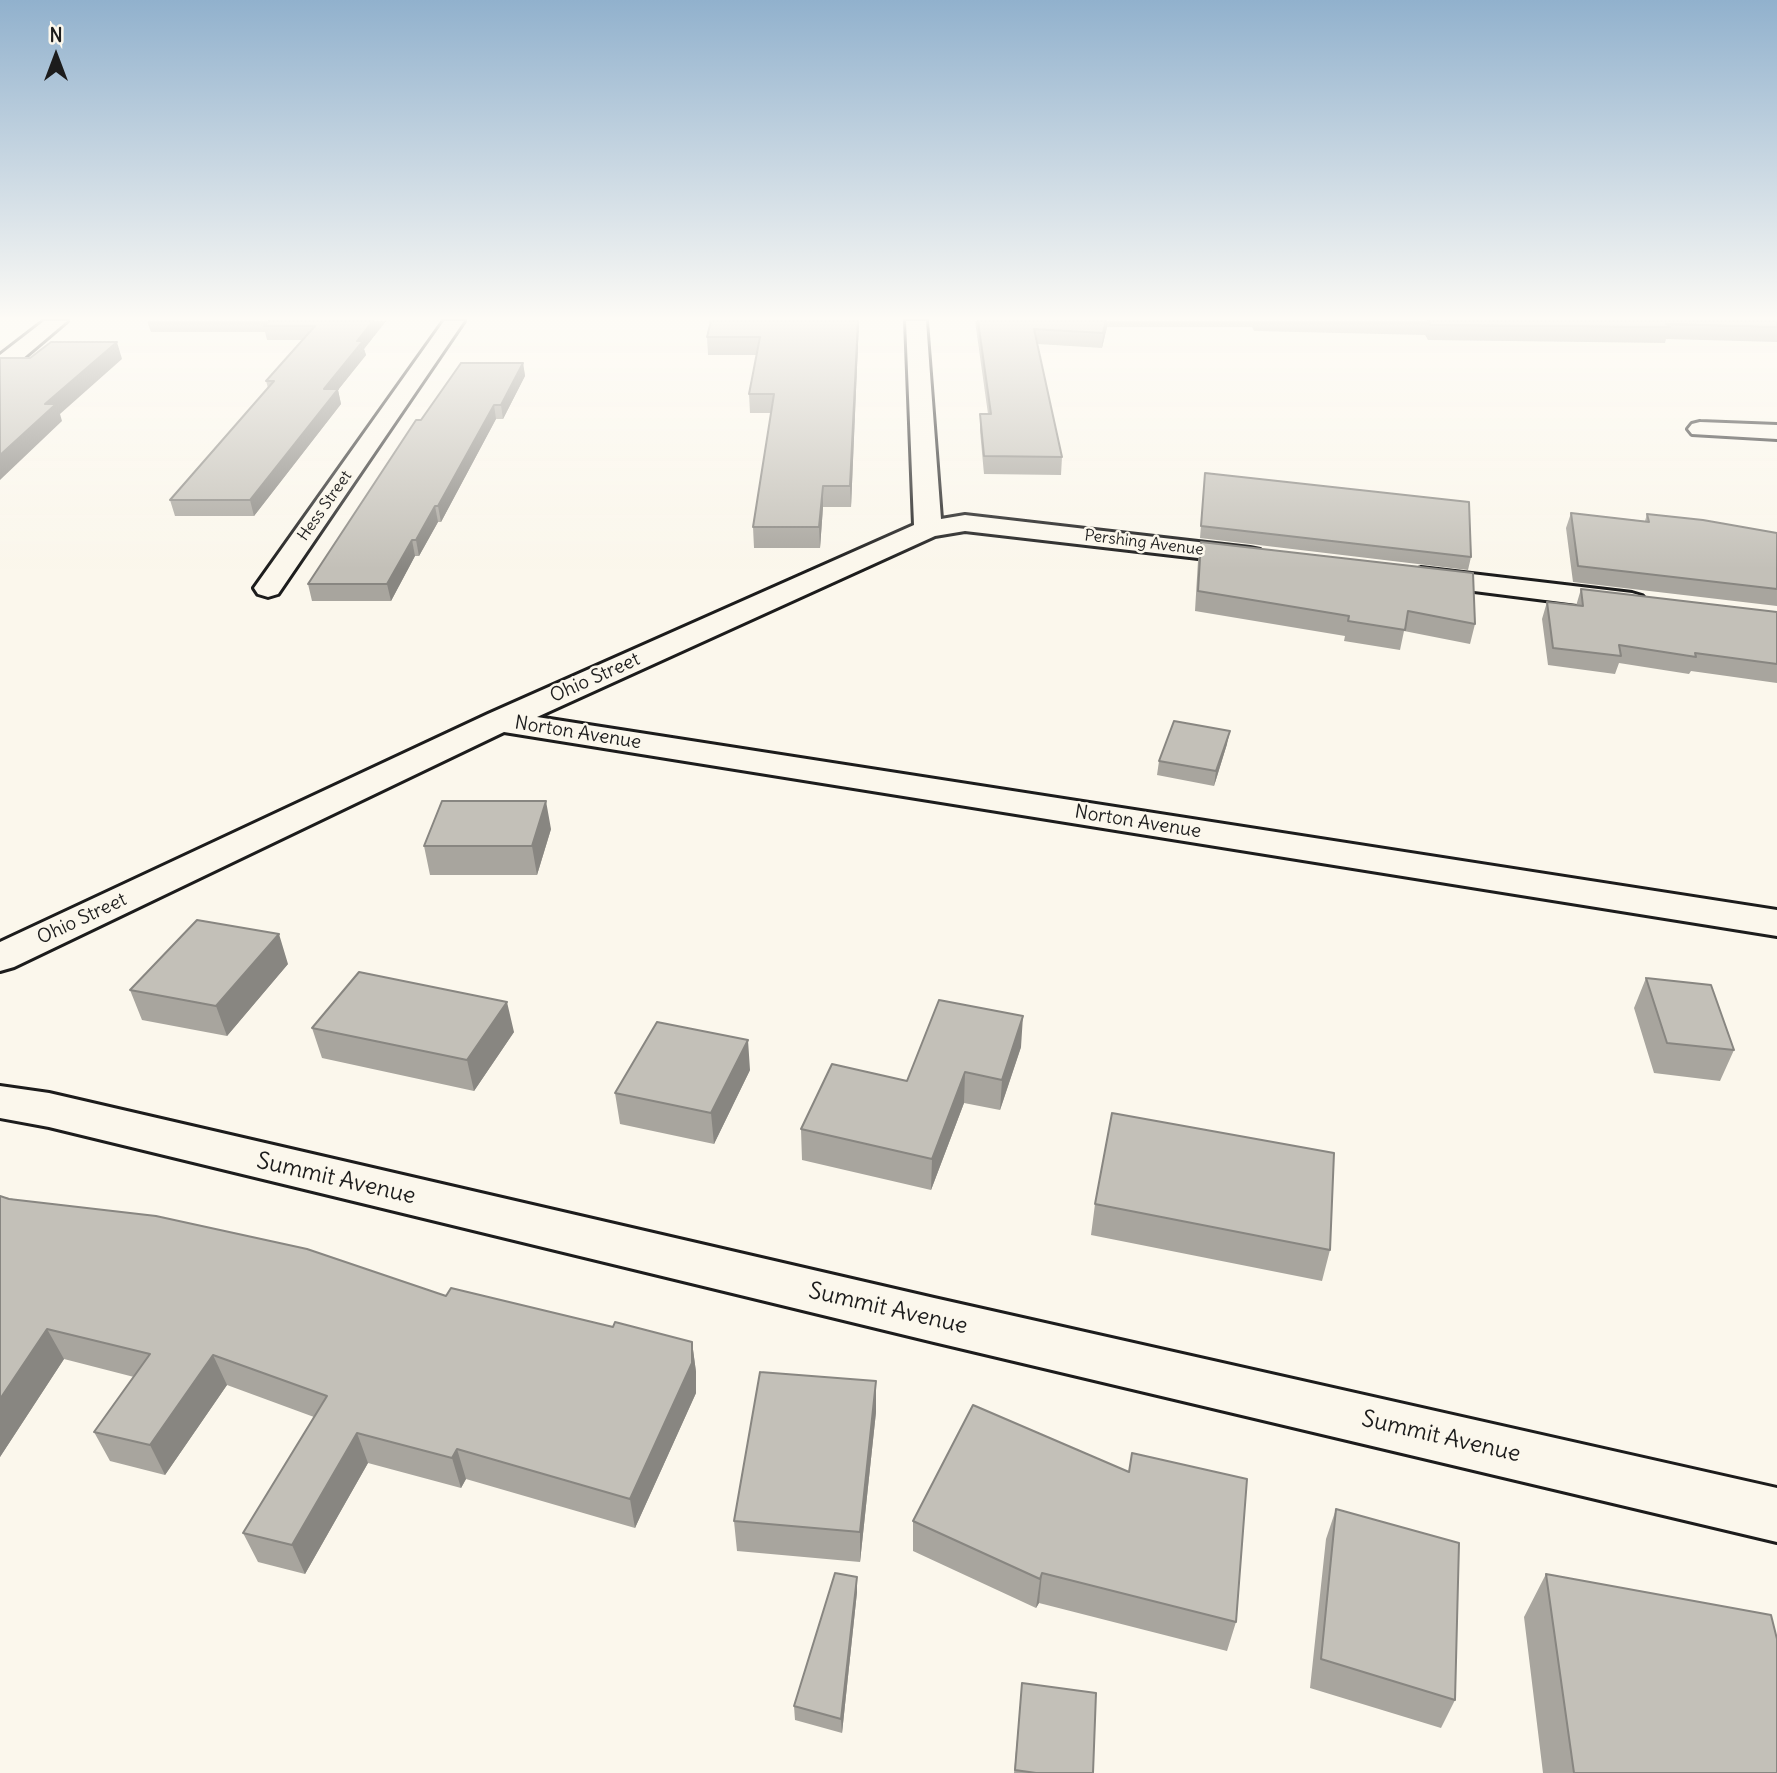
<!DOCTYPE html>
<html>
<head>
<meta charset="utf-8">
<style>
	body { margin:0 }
	#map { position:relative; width:1777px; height:1773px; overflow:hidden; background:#fbf7ec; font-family:Delius,sans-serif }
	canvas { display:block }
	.north { position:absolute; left:21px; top:21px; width:70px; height:70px; -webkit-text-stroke:5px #fbf7ec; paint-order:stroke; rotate:0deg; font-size:19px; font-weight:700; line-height:28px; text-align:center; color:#1c1c1c }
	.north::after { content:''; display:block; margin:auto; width:24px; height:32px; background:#1c1c1c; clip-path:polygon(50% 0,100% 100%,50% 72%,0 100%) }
</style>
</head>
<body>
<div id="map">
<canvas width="1777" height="1773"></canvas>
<div class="north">N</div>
</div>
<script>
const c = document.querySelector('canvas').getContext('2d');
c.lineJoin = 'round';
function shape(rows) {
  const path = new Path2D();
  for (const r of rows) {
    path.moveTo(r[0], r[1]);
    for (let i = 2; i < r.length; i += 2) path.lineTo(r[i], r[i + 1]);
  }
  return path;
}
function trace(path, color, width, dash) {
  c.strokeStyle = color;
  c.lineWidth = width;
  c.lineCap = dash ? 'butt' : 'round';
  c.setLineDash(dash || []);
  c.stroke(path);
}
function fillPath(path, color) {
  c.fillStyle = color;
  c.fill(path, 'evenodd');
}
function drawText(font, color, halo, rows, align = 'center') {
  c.font = font + ' Delius,sans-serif';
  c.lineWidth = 5;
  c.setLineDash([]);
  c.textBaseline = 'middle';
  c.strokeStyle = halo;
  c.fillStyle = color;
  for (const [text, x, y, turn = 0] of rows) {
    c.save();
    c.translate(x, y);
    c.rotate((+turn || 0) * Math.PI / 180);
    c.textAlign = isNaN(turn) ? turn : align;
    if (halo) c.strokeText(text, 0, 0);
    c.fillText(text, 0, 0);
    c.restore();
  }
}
const minor = shape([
	[44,321,67,321,8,371,0,373,0,355,44,321],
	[444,321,464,321,278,594,268,597,258,594,254,588,444,321],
	[906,321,926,321,941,519,965,515,1250,548,1260,550,1264,556,1260,562,1250,564,965,531,935,536,537,717,1777,910,1777,936,504,732,14,967,0,971,0,942,488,714,914,525,906,321],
	[1700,422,1777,425,1777,439,1692,434,1688,429,1692,424,1700,422],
	[1421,568,1632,593,1642,596,1647,602,1642,608,1632,611,1411,583,1407,577,1411,571,1421,568],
	[0,1086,49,1093,934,1298,1777,1488,1777,1542,934,1342,49,1127,0,1118,0,1086]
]);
trace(minor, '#1c1c1c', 6);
fillPath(minor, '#fbf7ec');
fillPath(shape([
	[147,321,386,321,364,349,366,355,338,390,341,404,254,516,175,516,170,500,268,388,266,381,303,340,267,340,265,332,151,332],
	[859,321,851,507,823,507,820,548,754,548,753,527,771,413,750,413,749,394,757,355,708,355,707,337],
	[975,321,1777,321,1777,342,1666,339,1665,343,1428,340,1425,335,1254,331,1252,327,1107,327,1102,348,1037,344,1062,457,1061,475,984,474,980,431,980,414,988,414],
	[523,363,525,376,503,419,496,419,441,522,438,522,419,556,415,556,391,601,312,601,308,584,421,420],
	[1205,473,1471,557,1468,570,1200,538],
	[1571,513,1645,521,1647,514,1777,533,1777,606,1573,582,1566,528],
	[1201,542,1475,624,1470,644,1404,631,1400,650,1344,641,1345,636,1195,611,1198,561],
	[1581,589,1777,612,1777,683,1691,671,1689,674,1619,663,1615,674,1548,665,1542,619,1547,602,1576,606],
	[1227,744,1214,786,1157,775,1159,761],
	[551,829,537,875,430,875,424,846],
	[288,964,227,1036,142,1020,130,990],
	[1646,978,1734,1050,1720,1081,1654,1073,1634,1008],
	[312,1028,514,1032,474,1091,322,1058],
	[1021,1047,1000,1110,964,1103,931,1190,802,1160,801,1129,907,1081],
	[750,1070,714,1144,620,1124,615,1093],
	[0,1196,446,1296,692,1342,696,1372,696,1393,635,1528,466,1479,461,1488,368,1463,305,1574,258,1562,243,1533,314,1417,227,1385,165,1475,110,1461,94,1432,134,1377,64,1359,0,1457],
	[1095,1204,1330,1250,1322,1281,1091,1235],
	[876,1412,860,1562,737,1551,734,1521],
	[1336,1509,1455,1700,1441,1728,1310,1688,1326,1539],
	[913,1521,1236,1622,1227,1651,1039,1603,1036,1608,913,1551],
	[1546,1574,1777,1773,1543,1773,1524,1617],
	[857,1577,857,1592,842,1733,795,1720,794,1706],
	[1022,1683,1093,1773,1014,1773]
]), '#a8a59e');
fillPath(shape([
	[373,321,386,321,364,349,366,355,338,390,341,404,254,516,250,500,357,341],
	[858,321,859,321,851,507,850,486],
	[1106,321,1107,321,1107,327,1102,348,1103,333],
	[117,342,122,359,60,414,62,421,0,480,0,455,45,404],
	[523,363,525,376,503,419,501,405],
	[494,405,496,419,441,522,438,506],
	[823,486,823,507,820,548,819,527],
	[435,506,438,522,419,556,416,540],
	[412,540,415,556,391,601,387,584],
	[1230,731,1227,744,1214,786,1216,771],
	[546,801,551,829,537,875,532,846],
	[279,934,288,964,227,1036,216,1006],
	[507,1002,514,1032,474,1091,467,1060],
	[1023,1016,1021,1047,1000,1110,1002,1080],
	[748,1040,750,1070,714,1144,711,1113],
	[965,1072,964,1103,931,1190,932,1159],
	[47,1329,64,1359,0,1457,0,1399],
	[692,1342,696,1372,696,1393,635,1528,630,1499],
	[213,1355,227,1385,165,1475,150,1445],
	[876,1381,876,1412,860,1562,860,1532],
	[357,1433,368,1463,305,1574,292,1545],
	[457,1449,466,1479,461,1488,452,1458],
	[1042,1573,1039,1603,1036,1608,1040,1579],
	[857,1577,857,1592,842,1733,841,1719]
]), '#888681');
const building = shape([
	[269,321,373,321,357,341,363,341,324,389,338,389,250,500,170,500,274,381,266,381,315,326,264,326,269,321],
	[711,321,858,321,850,486,823,486,819,527,753,527,774,394,749,394,760,337,707,337,711,321],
	[978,321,1106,321,1103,333,1034,329,1062,457,984,456,980,414,991,414,978,321],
	[1428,321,1777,321,1777,327,1666,324,1670,327,1431,325,1428,321],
	[51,342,117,342,45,404,56,404,0,455,0,358,30,358,51,342],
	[461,363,523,363,501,405,494,405,438,506,435,506,416,540,412,540,387,584,308,584,416,420,421,420,461,363],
	[1205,473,1469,502,1471,557,1201,526,1205,473],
	[1571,513,1649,522,1647,514,1703,520,1777,533,1777,589,1578,566,1571,513],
	[1201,542,1473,573,1475,624,1408,611,1405,630,1348,621,1349,616,1198,591,1201,542],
	[1581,589,1777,612,1777,664,1695,653,1696,657,1619,645,1621,656,1553,648,1547,602,1583,606,1581,589],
	[1174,721,1230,731,1216,771,1159,761,1174,721],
	[442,801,546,801,532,846,424,846,442,801],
	[197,920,279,934,216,1006,130,990,197,920],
	[359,972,507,1002,467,1060,312,1028,359,972],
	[1646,978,1711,985,1734,1050,1667,1043,1646,978],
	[939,1000,1023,1016,1002,1080,965,1072,932,1159,801,1129,832,1064,907,1081,939,1000],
	[657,1022,748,1040,711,1113,615,1093,657,1022],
	[1112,1113,1334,1153,1330,1250,1095,1204,1112,1113],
	[0,1196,9,1199,156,1216,307,1249,446,1296,451,1288,613,1327,615,1322,692,1342,692,1363,630,1499,457,1449,452,1458,357,1433,292,1545,243,1533,327,1396,213,1355,150,1445,94,1432,150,1354,47,1329,0,1399,0,1196],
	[760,1372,876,1381,860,1532,734,1521,760,1372],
	[973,1405,1129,1472,1132,1453,1247,1479,1236,1622,1042,1573,1040,1579,913,1521,973,1405],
	[1336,1509,1459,1543,1455,1700,1321,1659,1336,1509],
	[835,1573,857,1577,841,1719,794,1706,835,1573],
	[1546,1574,1771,1615,1777,1639,1777,1773,1574,1773,1546,1574],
	[1022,1683,1096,1693,1093,1773,1036,1773,1015,1770,1022,1683]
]);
fillPath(building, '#c3c0b8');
trace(building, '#888681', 2);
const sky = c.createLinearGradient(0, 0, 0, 569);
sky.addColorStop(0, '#91b1cd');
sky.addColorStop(0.56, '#fdfbf6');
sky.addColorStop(1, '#fdfbf600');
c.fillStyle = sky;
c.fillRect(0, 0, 1777, 569);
drawText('16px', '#1c1c1c', '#fbf7ec', [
	["Hess Street",325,506,-55],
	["Pershing Avenue",1144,543,7]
]);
drawText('19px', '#1c1c1c', '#fbf7ec', [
	["Ohio Street",595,678,-24],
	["Norton Avenue",578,733,9],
	["Norton Avenue",1138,822,9],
	["Ohio Street",82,919,-25]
]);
drawText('23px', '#1c1c1c', '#fbf7ec', [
	["Summit Avenue",336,1179,13],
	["Summit Avenue",888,1309,13],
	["Summit Avenue",1441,1437,13]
]);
</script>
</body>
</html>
